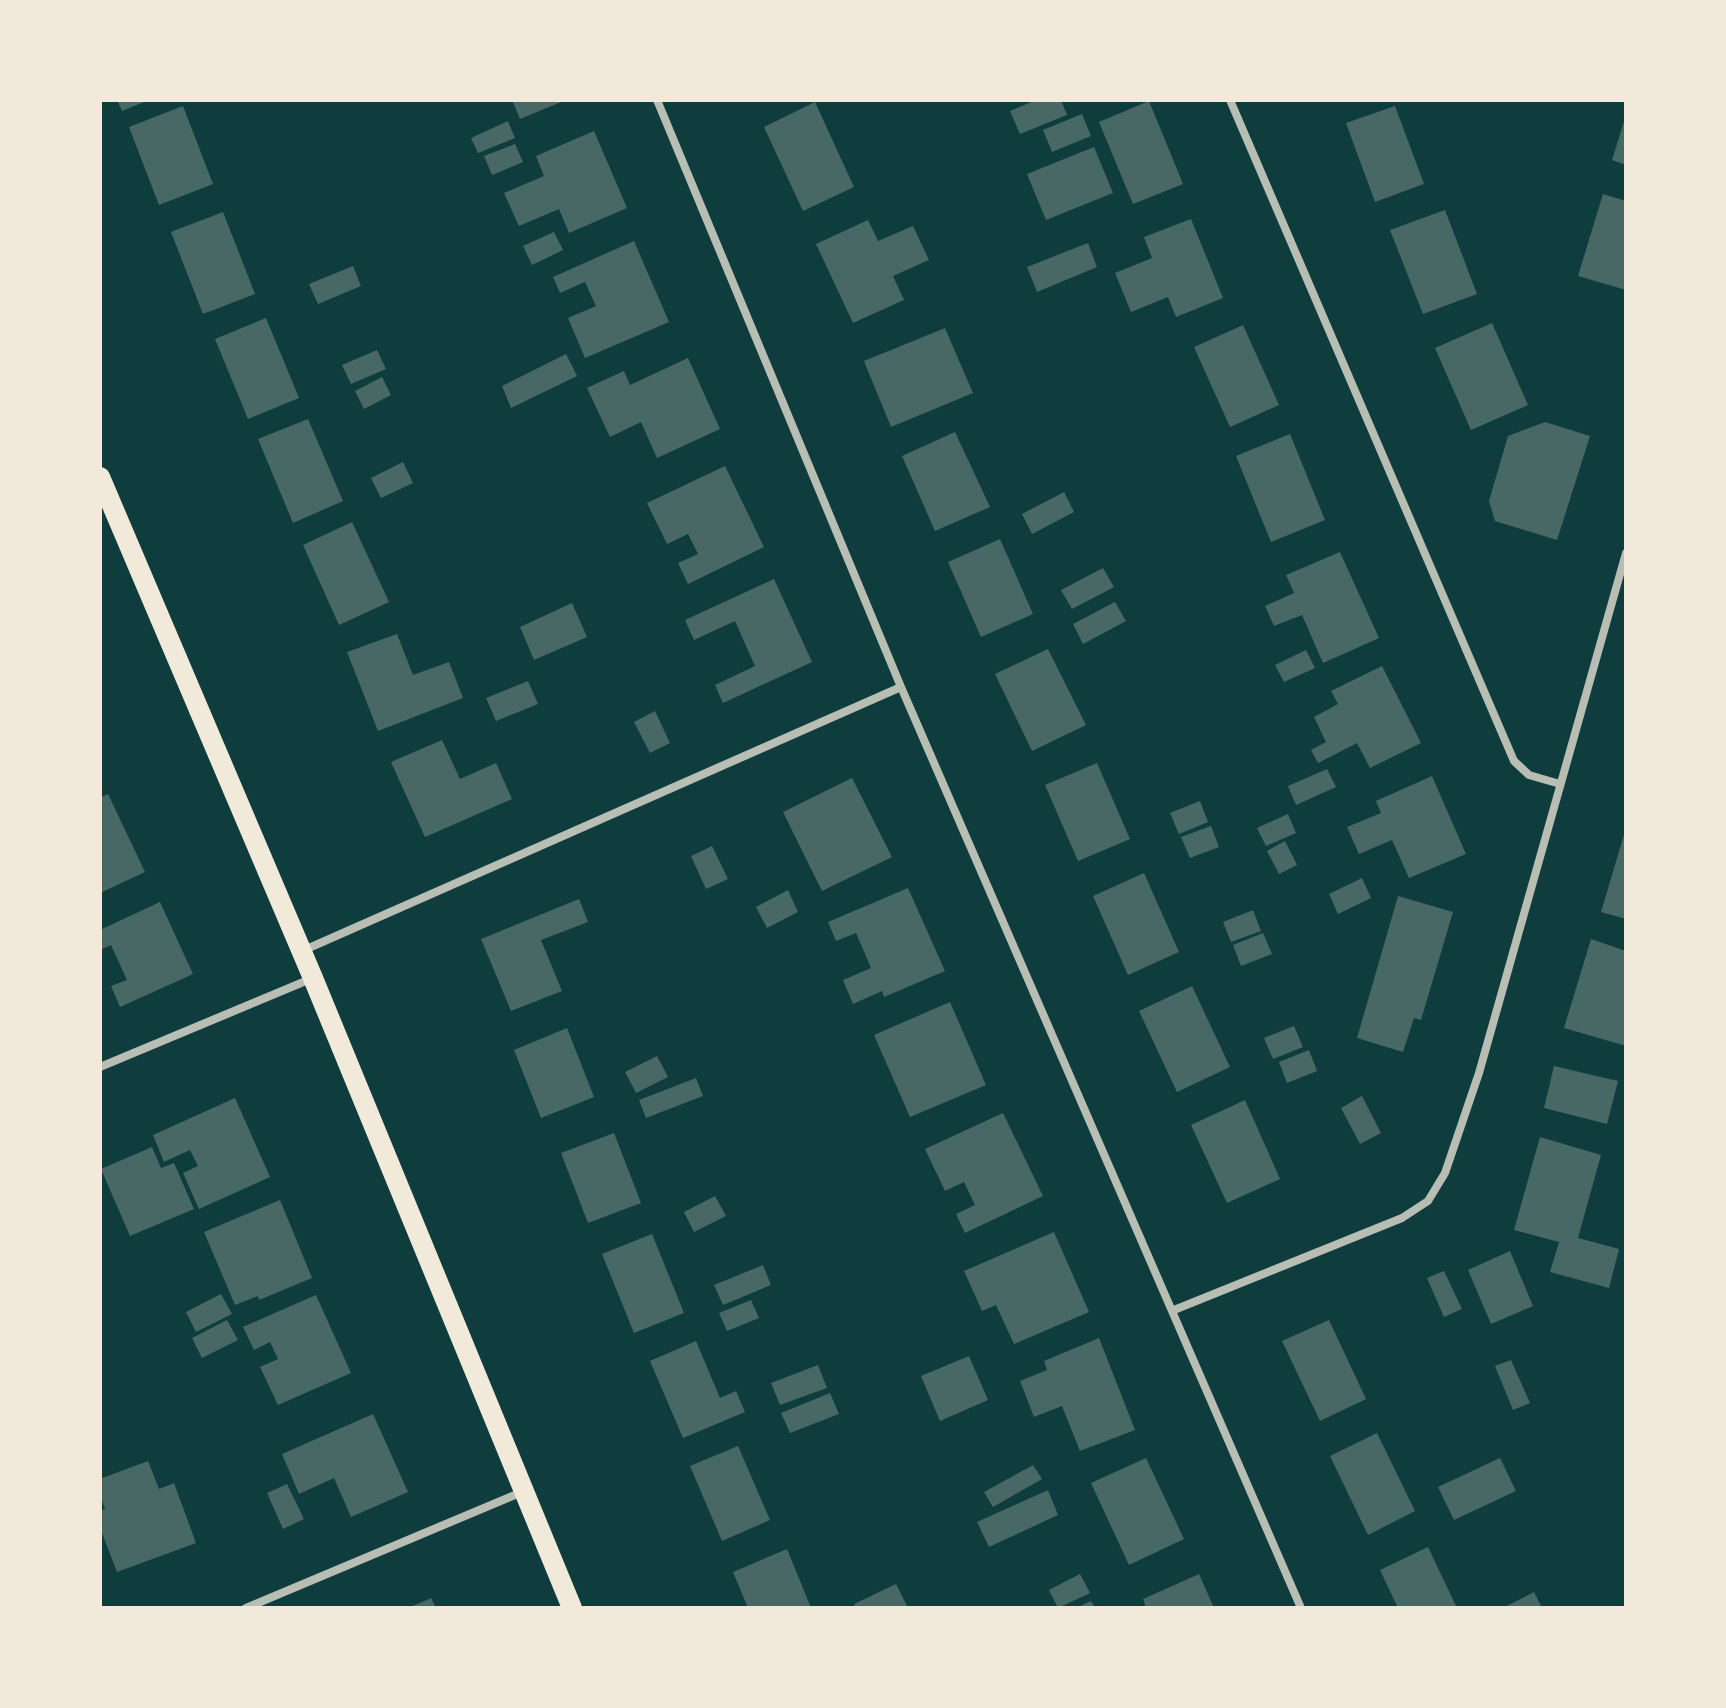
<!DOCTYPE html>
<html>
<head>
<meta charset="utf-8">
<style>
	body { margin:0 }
	#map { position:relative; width:1726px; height:1708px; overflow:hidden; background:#0f3d3e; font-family:"Archivo Narrow",sans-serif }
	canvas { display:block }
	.frame { position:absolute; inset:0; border:102px solid #f1e9da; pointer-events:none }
</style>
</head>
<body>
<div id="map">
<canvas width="1726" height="1708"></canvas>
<div class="frame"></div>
</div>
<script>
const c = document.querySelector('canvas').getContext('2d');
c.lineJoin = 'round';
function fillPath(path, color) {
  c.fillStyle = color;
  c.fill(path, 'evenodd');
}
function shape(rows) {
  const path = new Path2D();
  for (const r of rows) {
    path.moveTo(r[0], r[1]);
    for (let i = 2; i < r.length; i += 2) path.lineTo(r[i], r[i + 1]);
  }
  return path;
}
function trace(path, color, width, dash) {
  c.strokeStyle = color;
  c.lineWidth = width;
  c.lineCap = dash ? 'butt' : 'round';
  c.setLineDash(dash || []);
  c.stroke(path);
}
fillPath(shape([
	[117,100,149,100,122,111],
	[512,100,566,100,520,119],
	[1036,100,1061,100,1067,115,1020,134,1010,111],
	[1149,101,1183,184,1133,204,1099,122],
	[815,102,854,187,803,211,764,127],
	[183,106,213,184,159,205,129,127],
	[1395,106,1424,184,1375,202,1346,123],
	[1082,114,1091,136,1052,152,1043,130],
	[1626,115,1626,165,1612,160],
	[508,121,515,138,478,153,471,138],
	[594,131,627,208,569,233,559,209,519,226,504,193,544,176,536,156],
	[515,144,523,162,492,175,484,156],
	[1094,147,1113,193,1046,220,1027,174],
	[1603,194,1626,201,1626,290,1578,276],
	[1445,210,1477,294,1423,314,1390,230],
	[223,212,255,294,203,314,171,232],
	[1191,219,1223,298,1176,317,1168,297,1131,312,1115,273,1152,258,1144,237],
	[868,220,878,241,913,226,929,260,893,276,904,300,853,323,816,244],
	[554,232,563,250,532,265,523,246],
	[634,241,669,322,585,358,568,318,596,306,585,282,560,293,553,277],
	[1088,243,1097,267,1037,292,1027,267],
	[353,266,361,286,318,304,309,284],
	[266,318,299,398,248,419,215,339],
	[1492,323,1528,405,1471,430,1435,348],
	[1243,325,1279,405,1230,427,1194,347],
	[945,328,973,393,891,427,864,361],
	[377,350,386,369,351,384,342,365],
	[566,354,577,376,511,408,502,386],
	[688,358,720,429,657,458,641,422,610,437,587,388,624,371,630,385],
	[382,377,391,395,364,409,355,391],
	[308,419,343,501,293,523,258,439],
	[1545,422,1590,436,1557,540,1495,521,1489,501,1508,436],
	[955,432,990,507,935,531,902,456],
	[1290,434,1325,520,1271,542,1236,456],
	[403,462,413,483,381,498,371,478],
	[725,466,764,547,688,584,678,563,698,554,688,534,667,544,647,503],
	[1064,492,1074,512,1032,534,1022,514],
	[352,522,389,602,339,625,303,545],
	[1000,539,1033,614,981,637,948,562],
	[1340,552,1379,638,1323,663,1302,615,1274,626,1265,606,1294,593,1286,575],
	[1103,568,1114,587,1072,609,1061,590],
	[774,579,812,662,723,703,715,685,755,666,735,621,694,640,685,620],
	[1115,602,1126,621,1083,644,1073,624],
	[572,603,587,637,534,660,520,627],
	[397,634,413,675,449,662,463,698,378,731,347,652],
	[1048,649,1086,725,1032,751,995,674],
	[1306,650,1315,668,1284,682,1275,665],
	[1382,666,1421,743,1370,768,1357,743,1318,763,1311,750,1326,742,1314,717,1338,704,1331,691],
	[528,681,538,704,496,721,486,698],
	[655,711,670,743,650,753,634,722],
	[442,740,460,779,496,763,512,799,425,837,391,762],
	[1097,763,1130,839,1078,861,1045,785],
	[1327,769,1336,787,1296,805,1288,786],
	[1432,776,1466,854,1409,878,1392,840,1359,854,1347,827,1381,813,1376,801],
	[852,778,892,857,822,891,783,812],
	[108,794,145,872,100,893,100,798],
	[1200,801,1208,822,1179,834,1170,813],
	[1288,814,1296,833,1266,846,1257,828],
	[1211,826,1219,847,1190,858,1181,837],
	[1626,828,1626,919,1601,912],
	[1285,841,1297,865,1279,874,1267,851],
	[712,846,728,879,706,889,691,856],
	[1144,873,1179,952,1128,975,1093,896],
	[1362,878,1371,898,1338,914,1329,894],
	[908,888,945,971,884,997,882,991,853,1004,843,980,871,968,856,933,836,941,828,922],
	[788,890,798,912,767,928,756,907],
	[1398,896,1453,912,1421,1020,1414,1018,1403,1052,1357,1038],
	[579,899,588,922,541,940,562,991,511,1011,481,939],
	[160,902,193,974,120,1007,111,986,127,980,111,945,100,950,100,930],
	[1253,910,1261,931,1231,942,1223,922],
	[1263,933,1272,954,1241,966,1233,945],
	[1591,939,1626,951,1626,1046,1564,1028],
	[1192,986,1230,1067,1177,1092,1139,1011],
	[950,1002,986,1085,910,1117,874,1035],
	[1294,1026,1303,1047,1273,1059,1264,1038],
	[567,1028,594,1097,541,1118,514,1050],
	[1309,1050,1317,1071,1287,1083,1279,1062],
	[657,1056,668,1077,636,1093,625,1072],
	[1554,1066,1618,1081,1607,1124,1544,1108],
	[696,1078,703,1096,646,1118,639,1100],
	[1362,1096,1381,1133,1360,1144,1341,1108],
	[235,1098,270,1177,199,1209,183,1173,198,1166,190,1150,164,1162,153,1135],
	[1245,1100,1280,1179,1227,1203,1191,1125],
	[1003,1113,1043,1196,965,1233,956,1214,975,1205,964,1182,945,1191,925,1149],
	[614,1133,641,1203,588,1223,561,1153],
	[1540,1137,1601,1155,1578,1238,1619,1249,1609,1288,1550,1272,1559,1242,1514,1230],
	[152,1147,161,1168,174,1163,194,1209,130,1236,101,1169],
	[715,1196,726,1216,694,1232,684,1212],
	[280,1200,312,1278,259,1300,258,1296,235,1305,204,1232],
	[1054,1232,1089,1312,1014,1344,996,1305,982,1311,964,1271],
	[652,1234,684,1313,634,1333,602,1254],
	[1510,1251,1533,1306,1491,1324,1468,1270],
	[763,1265,771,1285,723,1305,714,1285],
	[1444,1271,1462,1309,1444,1317,1427,1278],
	[221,1294,232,1314,196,1332,186,1312],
	[316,1295,351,1373,278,1405,260,1367,278,1359,270,1342,254,1350,243,1327],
	[751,1300,759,1318,727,1331,719,1313],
	[227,1320,238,1340,202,1358,192,1338],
	[1329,1320,1366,1399,1320,1421,1282,1341],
	[1099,1338,1135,1430,1080,1451,1062,1406,1034,1417,1020,1381,1047,1370,1044,1361],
	[696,1341,720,1398,736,1391,745,1412,683,1438,650,1361],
	[969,1356,988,1400,940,1421,921,1376],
	[1511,1360,1530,1403,1513,1410,1495,1366],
	[818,1365,827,1388,780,1405,771,1383],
	[830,1393,839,1414,790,1433,781,1413],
	[373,1414,408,1492,351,1517,334,1478,299,1494,282,1454],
	[1377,1433,1415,1511,1368,1535,1330,1456],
	[738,1446,770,1520,722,1541,690,1466],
	[1146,1458,1184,1539,1129,1565,1091,1483],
	[1500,1458,1516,1491,1454,1520,1438,1487],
	[148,1461,159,1489,174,1483,196,1543,117,1572,100,1528,100,1511,105,1509,100,1495,100,1479],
	[1033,1465,1042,1479,993,1507,984,1492],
	[287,1484,304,1519,283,1529,267,1493],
	[1048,1490,1058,1515,989,1547,977,1522],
	[1428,1547,1457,1608,1398,1608,1380,1570],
	[787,1549,811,1608,748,1608,733,1572],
	[1080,1574,1090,1593,1058,1608,1049,1590],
	[1199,1574,1214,1608,1146,1608,1143,1599],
	[896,1584,908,1608,856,1608,854,1604],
	[1534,1592,1542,1608,1503,1608],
	[431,1598,436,1608,408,1608],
	[1091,1601,1095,1608,1076,1608]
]), '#486865');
trace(shape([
	[657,100,901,687,1301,1608],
	[1230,100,1514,761,1529,775,1560,784],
	[302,951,901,687],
	[100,1067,313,978],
	[1174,1310,1402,1218,1428,1201,1445,1173,1479,1073,1626,553],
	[246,1608,522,1492]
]), '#b8beb3', 8);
trace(shape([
	[100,477,313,978,572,1608]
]), '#f1e9da', 20);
</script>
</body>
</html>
